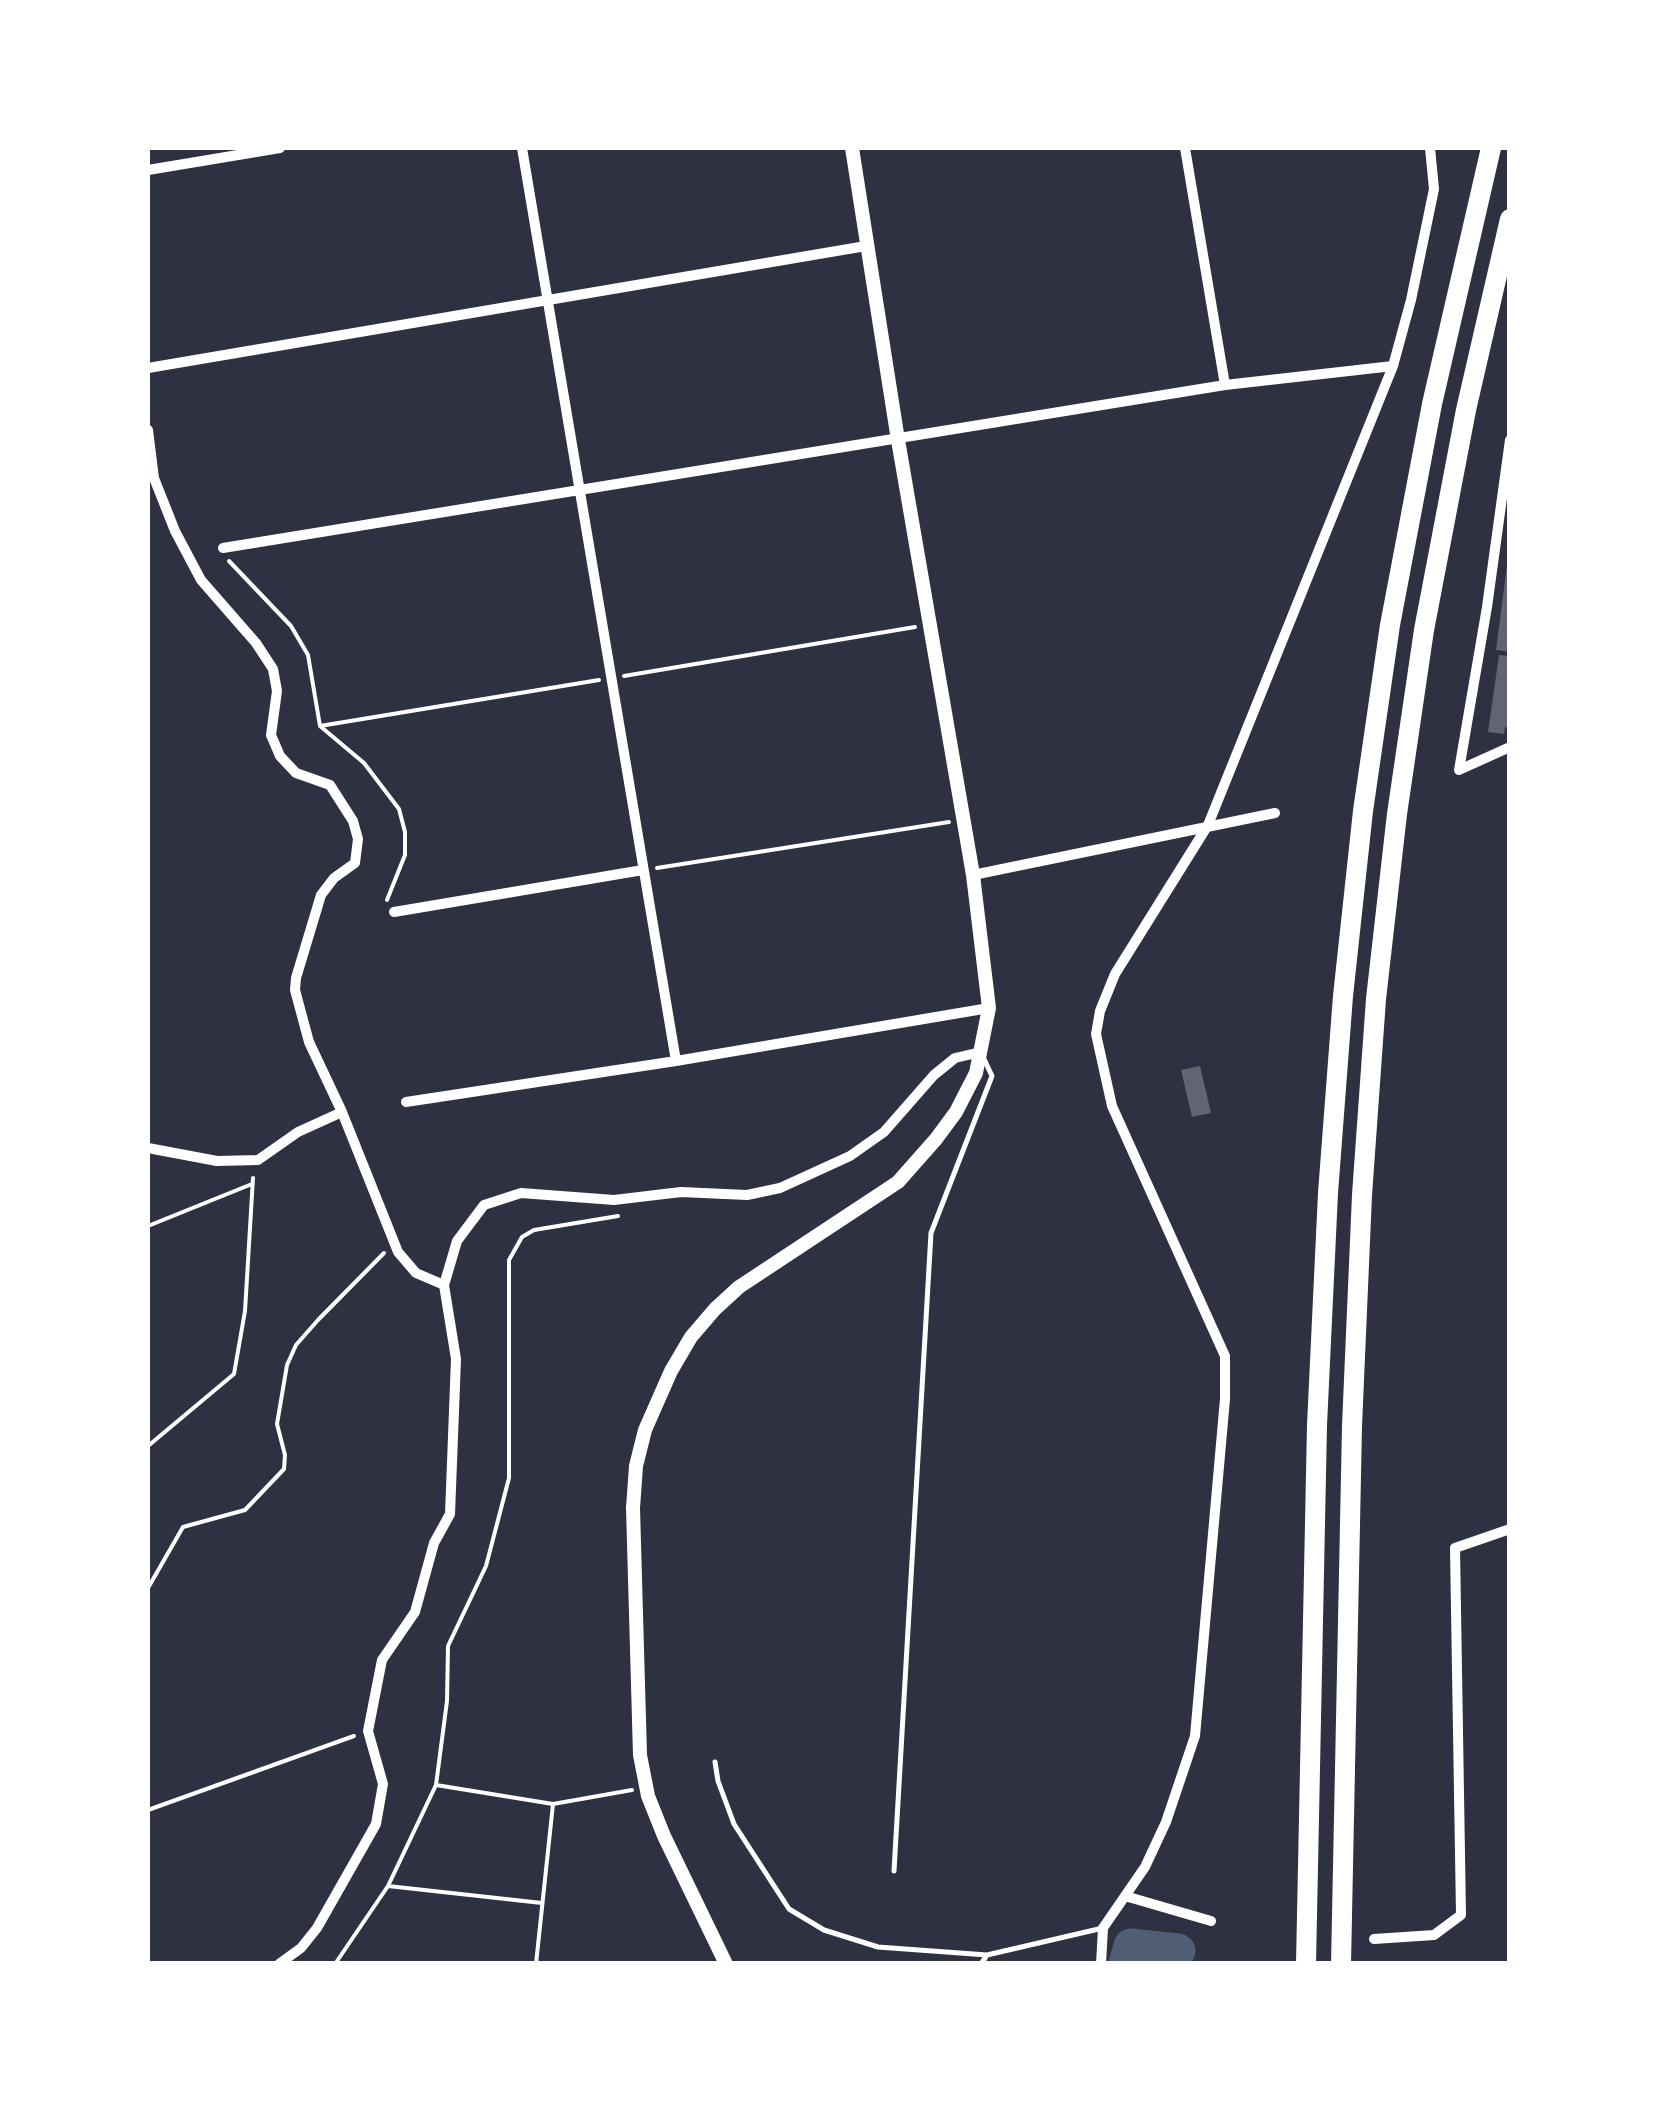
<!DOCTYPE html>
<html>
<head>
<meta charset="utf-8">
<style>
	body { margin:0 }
	#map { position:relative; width:1657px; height:2111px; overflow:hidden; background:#2d3142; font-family:"PT Sans Narrow",sans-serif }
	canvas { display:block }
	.frame { position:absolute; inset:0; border:150px solid #fff; pointer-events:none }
</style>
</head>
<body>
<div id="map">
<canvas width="1657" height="2111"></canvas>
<div class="frame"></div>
</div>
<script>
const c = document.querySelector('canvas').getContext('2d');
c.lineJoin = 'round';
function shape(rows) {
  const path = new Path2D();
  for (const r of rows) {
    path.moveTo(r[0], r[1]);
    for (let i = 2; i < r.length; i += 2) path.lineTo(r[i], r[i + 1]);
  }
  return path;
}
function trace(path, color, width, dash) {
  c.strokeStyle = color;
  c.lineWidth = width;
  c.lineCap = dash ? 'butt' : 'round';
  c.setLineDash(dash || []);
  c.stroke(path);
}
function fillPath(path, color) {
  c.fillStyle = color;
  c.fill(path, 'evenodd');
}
trace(shape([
	[1126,1964,1131,1946,1178,1951]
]), '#4f5d75', 35);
fillPath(shape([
	[1507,565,1510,565,1510,652,1496,650],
	[1499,655,1510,656,1510,728,1505,727,1504,734,1488,732],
	[1200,1066,1211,1113,1192,1117,1181,1070]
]), '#626471');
trace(shape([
	[229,561,291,626,308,655,320,726,364,763,399,809,405,832,405,855,387,900],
	[624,676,915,627],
	[320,726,599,680],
	[657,868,949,822],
	[148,1226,252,1184],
	[148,1446,234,1374,245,1311,253,1178],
	[148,1588,183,1527,245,1510,284,1469,285,1455,277,1424,287,1365,296,1345,318,1320,384,1253],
	[436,1785,553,1804,632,1790],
	[148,1810,354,1736],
	[388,1886,542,1903],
	[335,1964,388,1886,436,1785,447,1701,448,1646,486,1566,509,1478,509,1260,522,1237,534,1230,618,1216],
	[536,1964,553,1804]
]), '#fff', 4);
trace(shape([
	[715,1762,718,1781,734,1824,789,1909,824,1930,878,1947,987,1955],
	[894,1871,931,1233,992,1076,984,1059],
	[981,1964,987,1955,1103,1928]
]), '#fff', 5);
trace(shape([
	[522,148,676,1061],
	[1185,148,1225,385],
	[148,170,280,148],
	[148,368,866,246],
	[148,430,154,478,175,531,201,580,256,643,273,669,277,691,271,735,280,756,296,773,330,785,353,821,358,839,355,863,334,878,321,895,296,978,295,990,309,1042,342,1112,398,1252,416,1273,444,1285],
	[223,548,1225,385,1393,366],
	[1459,770,1487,607,1510,440],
	[1459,770,1510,747],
	[973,875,1275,813],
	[394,912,643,870],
	[406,1102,676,1061,989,1008],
	[148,1148,217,1161,258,1160,298,1132,342,1112],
	[1125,1896,1211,1921],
	[1374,1939,1434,1935,1461,1915,1455,1548,1510,1529],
	[279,1964,301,1948,317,1928,376,1824,383,1784,368,1731,382,1660,415,1612,434,1543,450,1514,456,1359,444,1285,457,1241,484,1205,521,1193,614,1200,681,1192,747,1195,780,1188,850,1156,884,1132,934,1075,955,1058,981,1052],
	[1101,1964,1103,1928,1145,1867,1166,1822,1195,1736,1225,1399,1225,1356,1112,1106,1096,1034,1100,1011,1115,974,1208,825,1393,366,1411,300,1434,189,1430,148]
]), '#fff', 10);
trace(shape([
	[726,1964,664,1836,648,1796,640,1755,633,1508,636,1466,645,1430,671,1371,691,1337,715,1309,739,1287,898,1182,936,1139,956,1112,976,1073,989,1008,973,875,898,440,852,148]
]), '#fff', 14);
trace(shape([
	[1306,1964,1317,1425,1328,1193,1343,996,1363,811,1390,625,1432,404,1491,148],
	[1341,1964,1352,1426,1362,1195,1376,999,1397,814,1424,630,1466,410,1510,219]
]), '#fff', 20);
</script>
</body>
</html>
